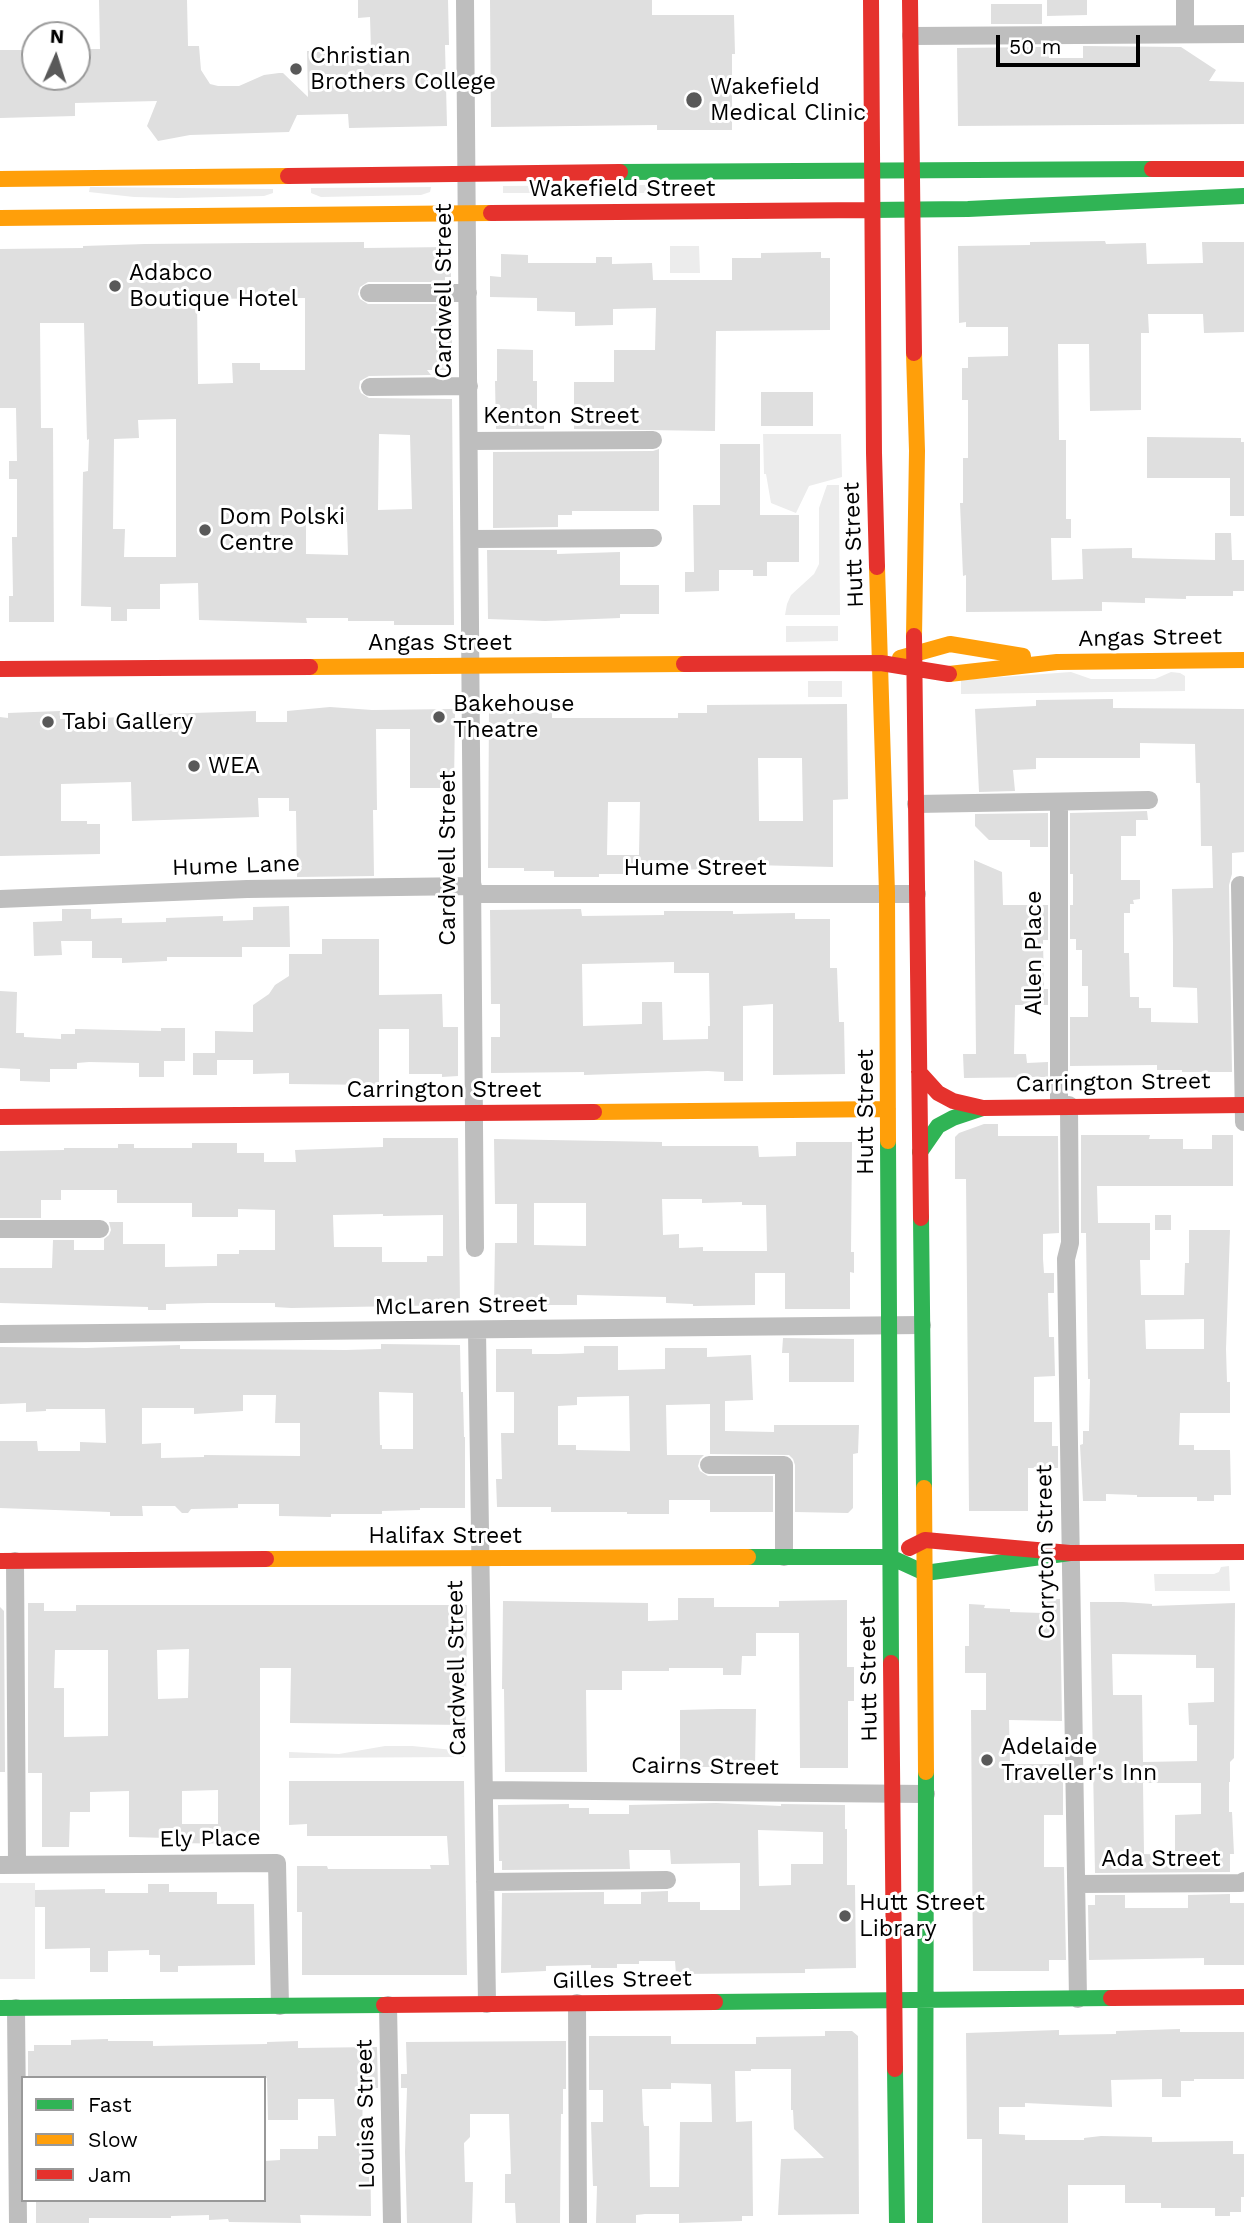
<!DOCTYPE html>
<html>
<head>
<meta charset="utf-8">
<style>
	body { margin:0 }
	#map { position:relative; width:1244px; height:2223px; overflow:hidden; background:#fff; font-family:"Work Sans",sans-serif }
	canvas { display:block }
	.legend { position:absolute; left:21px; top:2076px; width:245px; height:126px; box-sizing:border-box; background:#fff; border:2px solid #999; margin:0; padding:9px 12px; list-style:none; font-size:21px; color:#000 }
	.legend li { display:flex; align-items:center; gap:14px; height:35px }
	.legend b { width:35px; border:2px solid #999 }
	.north { position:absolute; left:21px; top:21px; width:70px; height:70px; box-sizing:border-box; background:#fff; border:2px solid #999; border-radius:50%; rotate:3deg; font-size:19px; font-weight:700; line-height:28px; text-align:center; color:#000 }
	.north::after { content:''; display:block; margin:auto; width:24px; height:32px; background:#595959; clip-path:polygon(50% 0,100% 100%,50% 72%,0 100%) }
	.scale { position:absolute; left:996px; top:35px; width:144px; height:32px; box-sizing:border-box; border:4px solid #000; border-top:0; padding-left:9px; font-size:21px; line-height:24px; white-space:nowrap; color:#000; -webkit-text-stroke:5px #fff; paint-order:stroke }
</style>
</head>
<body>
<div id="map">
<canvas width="1244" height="2223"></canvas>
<ul class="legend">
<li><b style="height:9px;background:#30b455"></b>Fast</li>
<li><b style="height:9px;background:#ff9f0a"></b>Slow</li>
<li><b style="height:9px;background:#e5322d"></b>Jam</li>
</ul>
<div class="north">N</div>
<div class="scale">50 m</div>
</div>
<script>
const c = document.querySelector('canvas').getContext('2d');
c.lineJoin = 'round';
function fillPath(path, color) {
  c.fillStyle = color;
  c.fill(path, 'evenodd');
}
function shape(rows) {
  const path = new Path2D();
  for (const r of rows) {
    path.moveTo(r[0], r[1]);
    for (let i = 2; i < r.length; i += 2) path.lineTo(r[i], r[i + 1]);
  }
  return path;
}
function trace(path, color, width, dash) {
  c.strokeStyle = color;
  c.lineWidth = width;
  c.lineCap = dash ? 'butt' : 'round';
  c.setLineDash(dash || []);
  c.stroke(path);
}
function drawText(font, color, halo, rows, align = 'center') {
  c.font = font + ' "Work Sans",sans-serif';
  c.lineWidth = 6;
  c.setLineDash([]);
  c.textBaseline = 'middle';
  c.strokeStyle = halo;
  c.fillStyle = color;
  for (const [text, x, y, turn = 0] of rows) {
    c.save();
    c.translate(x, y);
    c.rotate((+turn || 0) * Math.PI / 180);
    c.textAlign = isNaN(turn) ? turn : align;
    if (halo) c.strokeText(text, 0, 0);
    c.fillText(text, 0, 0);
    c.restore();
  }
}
fillPath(shape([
	[647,185,658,193,503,193,503,186],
	[90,187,273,189,273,193,264,196,177,198,134,197,89,192],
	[431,187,430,192,421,195,321,197,311,193,311,188],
	[670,246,699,246,700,273,670,273],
	[763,434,841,434,842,477,809,486,796,513,771,503,766,474,764,474],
	[827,485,839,485,840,615,785,615,787,604,791,595,814,574,819,564,819,508],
	[786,626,838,626,838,641,786,642],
	[1071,672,1091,679,1155,679,1171,672,1180,673,1185,676,1185,691,961,694,961,680],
	[808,681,842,681,842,697,808,697],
	[1229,1566,1230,1591,1155,1591,1154,1574,1214,1574,1219,1572,1221,1567],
	[385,1746,412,1746,464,1751,464,1757,289,1758,289,1752,339,1754],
	[0,1883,35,1883,35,1979,0,1979]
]), '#ececec');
fillPath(shape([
	[99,0,187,0,188,46,199,46,201,70,210,84,218,86,239,86,264,75,279,73,283,73,308,97,307,51,371,50,370,17,358,18,358,0,448,0,449,45,445,45,447,126,349,128,348,114,297,115,289,132,190,135,158,141,147,126,157,101,75,103,75,116,0,118,0,50,35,50,35,77,77,77,77,49,100,49],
	[490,0,652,0,652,15,734,15,735,54,732,54,732,130,657,130,657,125,491,127],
	[1047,0,1087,0,1087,15,1047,16],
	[991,4,1042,4,1042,24,991,24],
	[1083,46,1181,47,1216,70,1209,81,1244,82,1244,124,958,126,957,48,1042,47,1049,47,1049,58,1083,58],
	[1105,241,1106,244,1146,243,1147,264,1203,263,1202,242,1244,242,1244,332,1204,333,1203,314,1148,314,1149,333,1141,333,1141,410,1090,411,1089,344,1058,344,1059,440,1066,440,1066,519,1071,519,1071,538,1051,538,1052,580,1083,579,1082,549,1132,548,1132,558,1215,560,1215,533,1231,533,1232,560,1244,560,1244,591,1233,591,1233,596,1186,596,1186,599,1145,598,1145,603,1102,602,1102,611,966,612,966,575,963,576,960,503,963,503,963,458,968,458,968,400,962,400,962,368,968,368,968,357,1008,356,1008,327,966,327,966,322,959,323,958,246,1030,245,1030,242],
	[364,242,364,248,451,247,451,277,445,277,445,282,368,282,360,287,358,294,360,299,368,304,445,304,445,311,452,311,452,370,427,370,431,375,369,376,360,381,359,388,361,393,369,398,452,399,454,625,394,625,394,621,348,621,348,618,306,618,307,623,199,620,198,583,160,584,160,609,127,609,127,621,111,621,111,607,81,606,83,472,88,471,89,439,87,440,84,323,40,323,41,428,53,428,54,622,9,622,9,596,13,596,12,537,17,537,17,479,9,479,9,461,17,461,16,408,0,408,0,249,83,248,83,246,145,244],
	[305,298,305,370,260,370,260,363,232,363,233,383,198,384,197,299],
	[176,419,176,557,124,557,125,529,113,529,114,439,139,438,138,420],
	[379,434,410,435,412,509,378,510],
	[347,522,348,555,306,554,306,523],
	[821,252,821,258,830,258,830,330,716,331,715,431,574,429,574,382,614,382,614,350,655,350,656,308,613,309,613,325,575,326,575,312,537,311,537,298,490,297,490,276,501,277,501,254,528,255,528,263,596,263,596,257,612,257,612,264,652,263,653,280,732,280,732,258,761,258,761,253],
	[497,349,533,350,533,381,537,381,537,411,544,411,544,429,496,429,495,381,497,381],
	[761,392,813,392,813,426,761,426],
	[1147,437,1241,438,1241,442,1244,442,1244,516,1230,516,1230,478,1147,478],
	[720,444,760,444,760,515,799,515,799,562,767,562,767,576,753,576,753,570,719,570,719,591,685,592,685,572,694,572,693,505,720,505],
	[659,449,659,511,572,511,572,515,558,515,558,527,493,528,493,452,653,451],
	[487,550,557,550,557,554,620,552,620,585,659,585,659,614,620,614,620,618,545,621,488,619],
	[1113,699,1113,708,1244,709,1244,852,1232,853,1232,874,1229,885,1232,1072,1182,1072,1182,1070,1157,1070,1157,1065,1070,1066,1070,1017,1088,1017,1088,986,1082,986,1082,950,1076,950,1076,939,1070,939,1070,905,1073,905,1073,874,1070,874,1070,813,1147,811,1148,820,1136,820,1136,836,1121,836,1121,880,1140,880,1140,899,1133,900,1134,904,1130,904,1130,913,1124,913,1124,953,1129,953,1130,997,1139,997,1139,1008,1151,1008,1151,1022,1198,1023,1197,988,1173,987,1173,943,1172,889,1213,888,1212,846,1201,846,1200,783,1196,783,1195,744,1140,743,1140,758,1036,758,1036,769,1013,770,1015,791,979,792,975,709,1036,706,1036,700],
	[847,704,848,799,833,800,833,867,712,864,712,869,628,871,628,874,599,874,599,877,554,877,554,871,524,871,524,868,488,868,489,709,522,709,522,713,552,712,552,718,678,718,678,713,707,713,707,705],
	[758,758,802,758,803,821,759,821],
	[608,802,640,802,639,855,607,855],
	[330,707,372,710,455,709,454,788,410,788,410,729,376,729,377,810,373,810,374,876,297,877,296,811,289,811,289,798,258,798,259,817,132,821,131,782,61,784,61,821,87,821,87,824,100,824,100,854,0,856,0,717,8,718,8,713,60,711,60,719,130,717,130,715,256,711,256,722,287,722,287,711],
	[1048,813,1048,847,1030,847,1030,840,989,840,975,826,975,814],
	[974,860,1002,872,1003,905,1048,905,1048,940,1043,940,1044,989,1048,989,1048,1005,1015,1005,1014,1054,1026,1054,1027,1063,1048,1062,1048,1077,964,1078,963,1054,976,1054],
	[289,906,290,947,242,947,242,957,167,957,167,961,122,963,122,958,92,958,92,941,61,941,62,955,34,956,33,922,62,921,62,909,91,909,91,919,122,918,122,923,166,922,166,918,223,916,223,921,253,920,253,907],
	[581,909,582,916,664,915,664,911,733,911,733,914,795,913,795,919,830,919,830,968,837,968,839,1022,844,1022,845,1074,773,1075,773,1004,743,1006,743,1081,724,1081,724,1072,708,1071,584,1075,584,1072,491,1073,491,1037,500,1037,500,1004,491,1004,490,910],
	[674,962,674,973,709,973,710,1026,708,1026,708,1039,663,1040,662,1002,642,1002,642,1024,583,1026,582,964],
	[322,939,379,939,379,995,442,994,443,1027,458,1027,458,1076,442,1077,442,1074,409,1074,409,1029,379,1029,379,1085,289,1084,289,1073,253,1074,253,1060,217,1060,217,1075,193,1075,193,1053,215,1053,215,1031,253,1032,253,1005,269,994,275,985,289,976,289,954,322,954],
	[0,991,17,992,16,1033,24,1033,24,1037,61,1039,61,1034,75,1034,75,1029,161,1031,161,1028,185,1028,185,1061,164,1061,164,1077,139,1077,139,1063,89,1062,77,1063,77,1069,50,1069,50,1082,20,1081,20,1069,0,1068],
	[984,1124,998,1124,998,1136,1058,1136,1059,1233,1043,1234,1043,1259,1044,1273,1054,1273,1054,1293,1048,1293,1049,1337,1054,1337,1055,1376,1034,1377,1034,1422,1052,1422,1052,1446,1058,1446,1058,1468,1028,1468,1028,1511,969,1511,966,1179,955,1179,955,1137,959,1133],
	[1081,1135,1150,1135,1149,1139,1183,1139,1183,1149,1212,1149,1212,1135,1233,1135,1233,1186,1097,1186,1098,1223,1150,1223,1150,1260,1140,1260,1141,1295,1184,1295,1185,1263,1189,1263,1189,1230,1230,1230,1226,1349,1227,1382,1230,1382,1230,1413,1180,1413,1179,1445,1194,1445,1194,1450,1230,1450,1231,1495,1214,1495,1214,1501,1197,1501,1197,1497,1137,1497,1137,1495,1106,1494,1106,1501,1083,1501,1080,1445,1083,1444,1083,1431,1089,1431,1090,1379,1088,1379,1086,1233,1081,1233],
	[1204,1319,1204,1349,1146,1349,1145,1320],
	[383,1138,458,1138,460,1305,291,1308,275,1307,275,1303,208,1303,166,1304,166,1310,148,1310,148,1307,0,1303,0,1268,52,1268,53,1240,74,1240,74,1250,104,1250,104,1239,109,1235,111,1230,109,1222,123,1222,123,1244,165,1244,165,1267,217,1266,217,1254,239,1254,239,1250,275,1250,275,1210,238,1209,238,1217,192,1217,192,1203,117,1203,117,1190,61,1190,61,1200,41,1200,41,1218,0,1218,0,1151,64,1150,64,1148,118,1148,118,1144,134,1144,134,1148,192,1148,192,1143,237,1143,237,1153,264,1153,264,1162,296,1162,295,1150,383,1147],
	[383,1214,383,1216,443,1215,443,1256,427,1256,427,1262,382,1262,382,1247,334,1247,333,1215],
	[494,1139,662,1142,662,1146,758,1146,759,1157,796,1156,796,1142,852,1142,851,1252,854,1252,854,1273,850,1272,850,1309,785,1309,785,1273,755,1273,755,1305,693,1306,693,1304,666,1303,666,1297,577,1295,577,1305,494,1305,495,1243,517,1243,517,1204,495,1204],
	[662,1199,702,1199,702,1203,742,1202,742,1205,766,1205,767,1251,703,1251,703,1247,679,1248,679,1234,663,1235],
	[534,1203,586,1203,586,1246,534,1245],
	[1155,1215,1171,1215,1171,1230,1155,1230],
	[783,1338,854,1339,854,1382,789,1382,789,1353,782,1353],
	[381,1344,460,1345,461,1392,463,1392,464,1437,465,1437,465,1508,420,1508,420,1510,382,1511,382,1514,331,1514,331,1517,279,1516,279,1504,238,1504,238,1508,191,1509,188,1513,182,1513,175,1506,142,1506,143,1516,110,1516,110,1512,0,1508,0,1441,37,1441,38,1451,80,1451,80,1442,106,1443,105,1409,46,1409,46,1411,26,1412,26,1403,0,1404,0,1347,86,1348,180,1345,180,1349,346,1350,381,1349],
	[379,1392,413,1393,413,1449,382,1449,382,1445,380,1445],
	[243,1395,276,1395,275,1423,300,1423,300,1456,204,1455,204,1457,161,1458,161,1443,142,1444,142,1408,194,1408,194,1414,243,1411],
	[584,1346,618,1346,618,1370,665,1369,665,1348,707,1348,707,1357,751,1355,753,1400,725,1401,725,1431,774,1432,774,1425,859,1425,858,1453,853,1454,853,1508,848,1513,795,1512,795,1465,793,1459,789,1455,710,1454,710,1404,666,1405,667,1455,704,1455,700,1459,698,1466,700,1471,708,1476,773,1476,773,1512,710,1512,710,1500,669,1500,669,1514,627,1514,627,1512,551,1512,551,1507,497,1507,496,1479,502,1479,501,1433,514,1433,514,1392,496,1392,496,1349,532,1349,532,1354,558,1354,584,1353],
	[629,1396,630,1451,576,1450,576,1445,558,1445,558,1406,577,1405,577,1397],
	[678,1598,714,1598,714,1607,779,1607,779,1601,847,1600,847,1667,854,1667,854,1701,848,1701,848,1768,800,1768,799,1633,756,1633,756,1656,742,1656,741,1675,723,1675,723,1668,669,1668,669,1671,622,1671,622,1690,586,1690,587,1772,505,1772,504,1689,502,1689,503,1601,648,1603,648,1621,678,1620],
	[1043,1599,1060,1599,1062,1721,1009,1720,1010,1764,1063,1764,1063,1815,1044,1815,1044,1867,1064,1867,1066,1960,1049,1960,1049,1971,973,1971,971,1710,986,1710,986,1673,965,1673,965,1646,969,1646,969,1604,985,1605,984,1608,1010,1609,1010,1612,1043,1613],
	[1090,1602,1123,1602,1152,1604,1152,1606,1235,1603,1234,1758,1230,1762,1230,1782,1229,1782,1229,1812,1232,1812,1234,1854,1230,1854,1230,1872,1095,1873],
	[1112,1654,1196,1655,1196,1668,1214,1668,1214,1702,1188,1703,1189,1725,1197,1725,1197,1761,1143,1762,1142,1695,1113,1695],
	[1143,1783,1201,1783,1201,1814,1175,1815,1175,1855,1144,1854],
	[28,1603,44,1603,44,1611,76,1611,76,1605,467,1605,466,1725,290,1723,291,1668,260,1668,260,1844,167,1843,167,1838,129,1837,129,1791,90,1792,90,1812,70,1812,69,1847,42,1847,42,1773,28,1773],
	[189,1649,188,1698,158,1699,157,1650],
	[55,1650,108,1650,108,1736,64,1737,64,1688,54,1688],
	[218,1790,218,1824,182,1824,182,1791],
	[0,1607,4,1611,5,1772,0,1772],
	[720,1709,756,1709,755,1767,680,1767,680,1710],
	[289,1781,464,1781,467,1975,302,1975,302,1912,297,1912,297,1866,327,1866,328,1869,431,1869,430,1865,449,1865,447,1836,307,1836,307,1824,289,1825],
	[716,1803,781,1806,781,1804,845,1805,845,1829,847,1829,847,1885,855,1885,856,1968,805,1969,805,1973,676,1974,675,1961,639,1961,639,1964,617,1964,617,1968,591,1968,591,1965,546,1966,546,1971,501,1973,502,1893,604,1892,604,1904,641,1904,641,1892,668,1891,668,1902,700,1902,700,1910,740,1910,740,1863,671,1864,670,1850,629,1850,630,1869,502,1870,502,1861,499,1861,498,1805,569,1804,569,1808,589,1808,589,1814,629,1814,629,1805],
	[758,1830,823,1832,823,1864,791,1864,791,1885,759,1886],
	[148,1884,169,1884,169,1892,217,1892,217,1904,254,1904,255,1965,178,1966,178,1972,160,1972,160,1955,149,1955,149,1950,108,1951,108,1972,90,1972,90,1948,45,1949,45,1907,35,1907,35,1890,105,1889,105,1893,148,1893],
	[1230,1894,1230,1903,1244,1903,1244,1965,1204,1965,1204,1958,1089,1960,1088,1905,1095,1905,1095,1895,1125,1895,1125,1908,1188,1908,1188,1895],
	[1180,2029,1180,2032,1244,2032,1244,2079,1194,2079,1194,2081,1181,2081,1181,2097,1162,2097,1162,2079,1111,2080,1112,2107,1025,2103,1025,2107,999,2107,999,2134,1025,2135,1025,2140,1084,2140,1084,2138,1101,2136,1152,2137,1152,2142,1233,2141,1233,2154,1244,2154,1244,2197,1241,2197,1241,2212,1230,2212,1230,2216,1215,2216,1215,2208,1161,2208,1161,2203,1125,2203,1125,2185,1068,2185,1068,2223,982,2223,982,2139,967,2139,966,2033,1059,2030,1059,2035,1116,2034,1116,2031],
	[825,2031,852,2031,858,2036,859,2214,778,2215,781,2159,824,2158,794,2129,793,2110,791,2110,791,2069,751,2069,751,2071,735,2071,736,2122,752,2121,753,2216,742,2216,742,2221,679,2223,679,2214,645,2214,636,2215,636,2223,596,2223,597,2186,593,2186,591,2122,603,2122,603,2090,589,2090,589,2036,671,2036,671,2044,756,2044,756,2037,825,2036],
	[671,2083,711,2084,712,2122,680,2122,679,2187,650,2187,649,2126,644,2126,643,2120,642,2089,671,2089],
	[108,2039,108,2041,153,2041,153,2046,267,2044,267,2042,298,2041,298,2048,377,2047,378,2088,363,2088,362,2136,370,2135,371,2216,300,2215,301,2223,229,2222,228,2219,209,2220,209,2215,171,2216,171,2218,89,2218,89,2223,36,2223,36,2200,265,2200,264,2161,280,2160,280,2149,318,2149,318,2136,336,2136,334,2099,298,2099,298,2120,268,2120,267,2078,28,2078,28,2051,34,2051,34,2045,71,2045,71,2040],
	[566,2041,566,2089,563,2089,563,2114,561,2114,560,2223,516,2223,515,2203,505,2203,505,2174,511,2174,509,2114,470,2114,470,2137,464,2143,465,2182,473,2182,472,2223,407,2223,405,2152,407,2088,401,2088,401,2074,407,2074,406,2042]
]), '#dfdfdf');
trace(shape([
	[465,0,475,1248],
	[1185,34,1185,0],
	[911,36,1244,34],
	[369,293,468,293],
	[370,387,469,386],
	[469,441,653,440],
	[470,539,653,538],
	[1059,802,1059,1105],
	[916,804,1149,800],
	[1240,885,1244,1122],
	[472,894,917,894],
	[0,899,247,889,473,886],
	[1069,1105,1070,1243,1066,1259,1078,1999],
	[0,1229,100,1229],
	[477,1330,487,2004],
	[0,1334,922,1325],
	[709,1465,784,1465,784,1557],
	[15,1561,17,1865],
	[484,1790,926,1794],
	[0,1865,277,1863,280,2006],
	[485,1882,667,1880],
	[1077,1884,1241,1883,1244,1881],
	[577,2003,578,2223],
	[388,2005,392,2223],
	[16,2008,18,2223]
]), '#bebebe', 18);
trace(shape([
	[620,172,1152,169],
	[870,210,968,209,1244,196],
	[888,1141,891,1663],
	[920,1152,938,1126,953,1118,983,1108],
	[921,1218,924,1488],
	[748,1557,890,1557,925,1573,1070,1553],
	[715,2002,1111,1998],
	[0,2008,384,2005],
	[895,2069,897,2223],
	[925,2223,926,1772]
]), '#30b455', 16);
trace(shape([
	[0,179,288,176],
	[0,218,491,213],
	[914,353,917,451,914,636],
	[877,567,887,893,888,1141],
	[900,658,950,644,1023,656],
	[310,667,684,664],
	[949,674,1057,662,1244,660],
	[594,1112,888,1109],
	[924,1488,926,1772],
	[266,1559,748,1557]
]), '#ff9f0a', 16);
trace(shape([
	[871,0,874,453,877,567],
	[910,0,914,353],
	[1152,169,1244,169],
	[288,176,620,172],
	[491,213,870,210],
	[914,636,921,1218],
	[684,664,881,663,949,674],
	[0,669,310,667],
	[919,1072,938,1093,953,1101,983,1108,1244,1105],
	[0,1117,594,1112],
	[909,1548,925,1540,1070,1553,1244,1552],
	[0,1561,266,1559],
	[891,1663,895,2069],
	[1111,1998,1244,1997],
	[384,2005,715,2002]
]), '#e5322d', 16);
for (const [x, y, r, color] of [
	[296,69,7,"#595959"],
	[694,100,9,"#595959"],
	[115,286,7,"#595959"],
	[205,530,7,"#595959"],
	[439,717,7,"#595959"],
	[48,722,7,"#595959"],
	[194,766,7,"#595959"],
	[987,1760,7,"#595959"],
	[845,1916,7,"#595959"]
]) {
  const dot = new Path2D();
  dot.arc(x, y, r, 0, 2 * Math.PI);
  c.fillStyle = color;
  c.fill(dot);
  trace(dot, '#fff', 2.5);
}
drawText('23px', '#000', '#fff', [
	["Christian",310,56],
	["Brothers College",310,82],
	["Wakefield",710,87],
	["Medical Clinic",710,113],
	["Adabco",129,273],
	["Boutique Hotel",129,299],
	["Dom Polski",219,517],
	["Centre",219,543],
	["Bakehouse",453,704],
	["Theatre",453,730],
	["Tabi Gallery",62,722],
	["WEA",208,766],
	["Adelaide",1001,1747],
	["Traveller's Inn",1001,1773],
	["Hutt Street",859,1903],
	["Library",859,1929]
], 'left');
drawText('23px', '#000', '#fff', [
	["Wakefield Street",622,189],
	["Cardwell Street",444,291,-90],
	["Kenton Street",561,416],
	["Hutt Street",854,545,-92],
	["Angas Street",1150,638,-1],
	["Angas Street",440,643],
	["Cardwell Street",448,858,-90],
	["Hume Lane",236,866,-2],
	["Hume Street",695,868],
	["Allen Place",1034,953,-90],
	["Carrington Street",1113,1083,-1],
	["Carrington Street",444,1090],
	["Hutt Street",866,1112,-90],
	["McLaren Street",461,1306,-1],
	["Halifax Street",445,1536],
	["Corryton Street",1046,1552,-91],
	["Cardwell Street",457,1668,-91],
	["Hutt Street",869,1679,-91],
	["Cairns Street",705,1767,1],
	["Ely Place",210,1839,-1],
	["Ada Street",1161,1859],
	["Gilles Street",622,1980,-1],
	["Louisa Street",366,2114,-91]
]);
</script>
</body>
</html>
